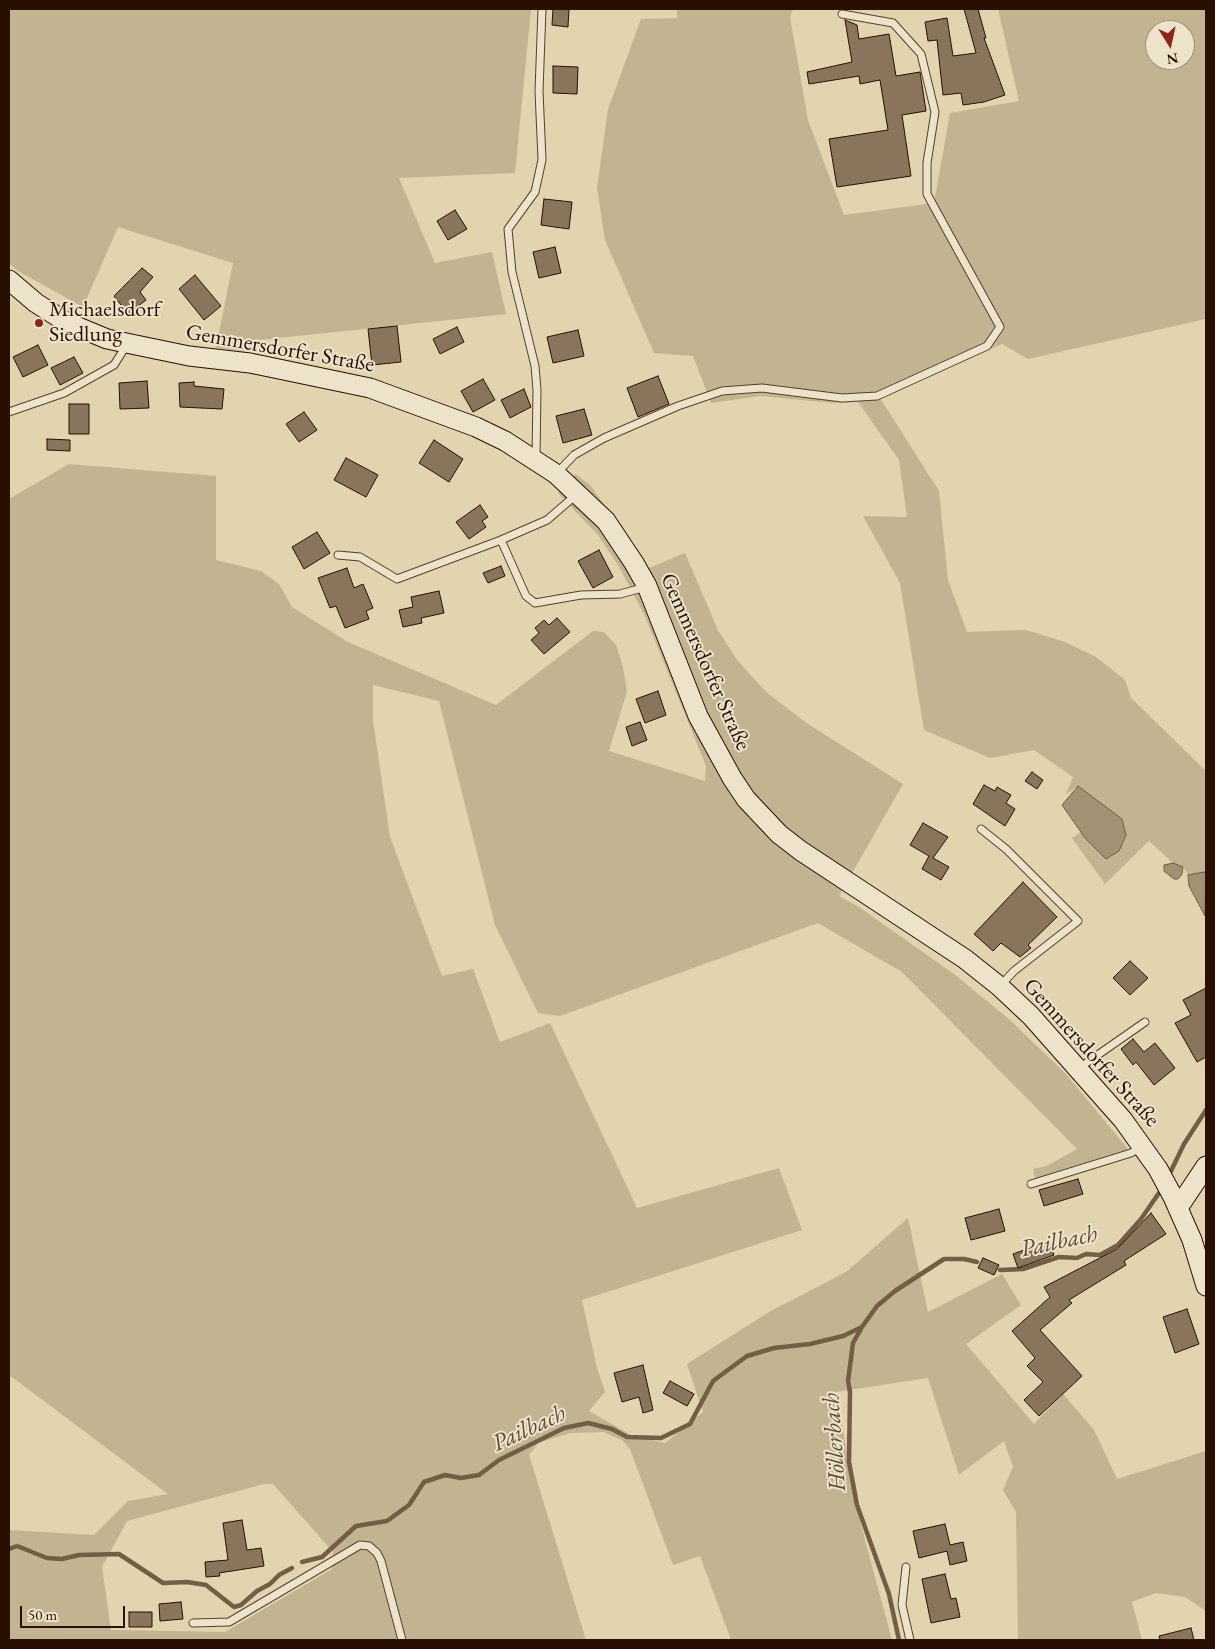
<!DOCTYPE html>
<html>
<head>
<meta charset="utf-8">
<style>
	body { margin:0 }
	#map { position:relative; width:1215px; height:1649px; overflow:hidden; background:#e2d4ae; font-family:"EB Garamond",serif }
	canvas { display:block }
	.frame { position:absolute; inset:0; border:10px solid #280f01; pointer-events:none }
	.north { position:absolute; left:1145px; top:20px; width:50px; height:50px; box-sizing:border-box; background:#ece3ca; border:1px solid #9e8e7a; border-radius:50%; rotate:170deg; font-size:14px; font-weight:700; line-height:20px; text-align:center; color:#280f01 }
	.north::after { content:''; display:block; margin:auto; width:18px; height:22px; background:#8f2418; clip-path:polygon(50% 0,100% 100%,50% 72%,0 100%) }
	.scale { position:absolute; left:20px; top:1606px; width:105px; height:22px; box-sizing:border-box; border:2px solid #280f01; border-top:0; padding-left:6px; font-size:15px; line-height:18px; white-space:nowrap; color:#280f01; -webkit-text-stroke:4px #ece3ca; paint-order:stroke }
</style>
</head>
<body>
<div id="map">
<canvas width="1215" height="1649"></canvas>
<div class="frame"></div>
<div class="north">N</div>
<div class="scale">50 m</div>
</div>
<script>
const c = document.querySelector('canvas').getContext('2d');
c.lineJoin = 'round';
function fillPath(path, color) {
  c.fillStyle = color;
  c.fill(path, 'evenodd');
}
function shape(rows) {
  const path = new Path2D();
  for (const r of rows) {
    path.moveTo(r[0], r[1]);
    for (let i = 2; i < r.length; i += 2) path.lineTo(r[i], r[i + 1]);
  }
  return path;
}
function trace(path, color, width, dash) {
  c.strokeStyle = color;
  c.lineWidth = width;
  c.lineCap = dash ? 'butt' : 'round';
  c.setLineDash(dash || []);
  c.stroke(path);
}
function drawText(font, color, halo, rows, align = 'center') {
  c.font = font + ' "EB Garamond",serif';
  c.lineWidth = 4;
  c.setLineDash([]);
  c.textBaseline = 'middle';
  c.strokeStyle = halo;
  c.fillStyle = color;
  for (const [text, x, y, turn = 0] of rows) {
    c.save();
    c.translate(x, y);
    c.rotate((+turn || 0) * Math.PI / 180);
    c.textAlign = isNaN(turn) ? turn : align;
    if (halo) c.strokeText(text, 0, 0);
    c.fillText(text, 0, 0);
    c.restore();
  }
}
fillPath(shape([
	[9,9,531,9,515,173,399,178,435,263,492,252,506,314,259,340,255,352,216,348,233,263,118,227,83,307,18,271,9,263],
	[677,9,793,9,790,17,808,120,844,215,934,203,950,113,1019,101,998,9,1206,9,1206,319,1028,359,1002,344,880,398,939,491,948,580,967,632,1026,630,1065,642,1096,657,1125,680,1131,698,1206,771,1206,874,1188,875,1183,867,1173,863,1149,841,1105,884,1072,838,1081,832,1085,839,1126,835,1122,819,1078,786,1066,794,1073,777,1034,750,990,758,924,730,900,583,863,516,907,517,899,460,858,402,833,403,761,396,711,403,693,356,654,353,605,240,597,188,608,109,641,19,677,18],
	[1155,30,1185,30,1185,60,1155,60],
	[69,464,216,476,216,560,261,571,279,584,292,607,348,642,496,705,593,631,604,632,616,645,623,667,627,691,609,751,705,781,706,766,644,614,618,565,598,535,558,493,575,474,590,485,649,568,685,553,718,630,737,660,766,692,808,724,903,784,839,896,859,907,954,974,1010,1020,1065,1073,1128,1149,1035,1178,1033,1169,1047,1166,1077,1149,902,972,818,923,560,1016,538,1013,495,925,439,701,373,685,373,721,390,837,442,976,473,969,500,1042,550,1023,637,1208,779,1168,802,1230,582,1300,597,1368,605,1392,589,1411,633,1436,665,1443,703,1412,687,1364,769,1312,846,1272,908,1218,928,1312,1002,1274,1021,1305,966,1344,1034,1424,1063,1394,1094,1430,1117,1479,1206,1451,1206,1611,1185,1597,1156,1593,1132,1602,1142,1640,1018,1640,1016,1512,1003,1490,1013,1467,1004,1441,959,1475,928,1378,836,1392,858,1514,892,1640,731,1640,700,1556,673,1565,630,1449,622,1440,603,1432,570,1433,538,1443,529,1455,586,1640,9,1640,9,1530,94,1535,128,1501,168,1494,9,1375,9,499],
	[264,1484,273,1484,333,1552,332,1569,225,1632,111,1630,102,1567,127,1521]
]), '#c2b391');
const water = shape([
	[1078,786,1122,819,1126,835,1119,851,1106,859,1085,838,1062,805,1078,786],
	[1173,863,1183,867,1182,874,1178,879,1174,879,1164,871,1164,865,1173,863],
	[1204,872,1206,874,1205,916,1189,886,1188,875,1204,872]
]);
fillPath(water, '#a39173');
trace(water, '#725d45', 1);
trace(shape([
	[1171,1171,1184,1144,1206,1110],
	[1000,1270,1023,1269,1059,1257,1077,1258,1086,1254,1100,1255,1118,1245,1141,1219,1159,1193],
	[862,1327,853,1343,848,1381,850,1392,849,1462,857,1505,889,1594,899,1640],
	[9,1549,17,1546,47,1558,62,1559,79,1555,119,1554,163,1583,187,1582,206,1585,234,1607,241,1605,257,1591,270,1584,279,1575,292,1568],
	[302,1562,322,1557,356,1526,387,1521,409,1505,424,1482,445,1475,461,1478,479,1475,499,1460,564,1428,588,1423,612,1429,627,1437,661,1438,690,1424,713,1381,747,1356,774,1348,810,1344,843,1336,862,1327,877,1306,895,1291,944,1259,964,1259,977,1262]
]), '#725d45', 4.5);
const building = shape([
	[553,9,569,9,568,27,552,25,553,9],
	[964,9,978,9,986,38,984,38,1005,95,984,102,963,105,961,93,943,95,937,40,928,41,925,22,947,18,953,56,976,53,964,9],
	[845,20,857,25,859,39,889,34,896,76,920,72,926,111,902,115,911,176,837,187,829,139,888,130,880,80,860,84,859,76,809,84,807,72,852,62,845,20],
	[553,66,578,67,577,94,553,93,553,66],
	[544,199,572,202,569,229,541,225,544,199],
	[455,210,467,229,448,240,437,221,455,210],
	[555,247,561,273,539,278,533,252,555,247],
	[142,268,153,277,140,292,146,300,128,314,114,296,142,268],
	[195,275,221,306,204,320,179,289,195,275],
	[397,326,401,362,372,365,368,329,397,326],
	[457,327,464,342,440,354,433,339,457,327],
	[578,330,584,356,553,363,547,337,578,330],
	[38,345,48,365,23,377,13,357,38,345],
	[74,357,83,373,60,385,51,368,74,357],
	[658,376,669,404,638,417,627,388,658,376],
	[483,379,495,400,473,412,461,391,483,379],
	[147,381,149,408,120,409,119,383,147,381],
	[194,382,194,386,224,389,222,409,180,407,179,383,194,382],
	[524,389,531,407,510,418,501,400,524,389],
	[69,404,89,404,89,434,69,434,69,404],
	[584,409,592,435,563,443,556,416,584,409],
	[304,412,317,430,299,442,286,424,304,412],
	[47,439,70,440,70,451,47,450,47,439],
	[434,440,463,459,449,482,419,463,434,440],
	[346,458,378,475,366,497,334,480,346,458],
	[480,505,488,517,482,521,486,527,469,539,456,522,480,505],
	[317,532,330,553,304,569,292,547,317,532],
	[599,550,613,577,593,588,578,561,599,550],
	[501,566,505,576,488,583,483,573,501,566],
	[347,568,354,588,363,584,373,608,366,611,369,619,345,628,336,606,330,608,318,578,347,568],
	[439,591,444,613,421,618,422,623,403,627,399,610,413,607,411,597,439,591],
	[557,618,570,632,544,654,531,640,539,633,535,628,544,620,549,625,557,618],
	[658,691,666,715,645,723,636,699,658,691],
	[640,722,647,740,632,746,626,727,640,722],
	[1032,772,1043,780,1037,789,1025,781,1032,772],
	[984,785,995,791,997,787,1011,795,1006,803,1015,809,1005,826,973,804,984,785],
	[923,823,948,837,933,858,949,867,941,880,922,869,929,856,910,845,923,823],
	[1023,882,1057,917,1028,945,1031,948,1020,957,1001,943,993,951,974,934,1023,882],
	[1130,961,1148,978,1130,995,1113,978,1130,961],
	[1206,988,1206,1057,1197,1062,1175,1023,1191,1015,1183,1000,1206,988],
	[1133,1039,1144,1052,1155,1043,1175,1068,1154,1085,1136,1062,1133,1065,1121,1049,1133,1039],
	[1078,1179,1083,1194,1044,1206,1039,1190,1078,1179],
	[999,1209,1005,1231,971,1240,965,1218,999,1209],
	[1151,1213,1166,1234,1124,1261,1126,1265,1069,1300,1072,1303,1040,1330,1082,1376,1039,1416,1024,1400,1043,1382,1027,1366,1035,1358,1012,1331,1050,1297,1044,1287,1117,1249,1151,1213],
	[1049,1241,1054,1255,1018,1268,1013,1254,1049,1241],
	[983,1258,999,1265,994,1275,978,1268,983,1258],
	[1187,1309,1199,1344,1175,1353,1163,1317,1187,1309],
	[643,1365,653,1410,643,1413,639,1397,622,1402,614,1373,643,1365],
	[670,1381,694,1394,687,1406,663,1393,670,1381],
	[242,1520,247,1550,261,1548,264,1566,219,1573,220,1576,206,1577,205,1562,228,1560,223,1523,242,1520],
	[945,1524,950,1545,963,1542,967,1561,950,1565,947,1551,919,1558,913,1531,945,1524],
	[945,1574,951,1599,956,1598,960,1617,931,1623,922,1579,945,1574],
	[181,1602,183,1619,160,1621,159,1604,181,1602],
	[129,1612,152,1612,152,1627,129,1627,129,1612],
	[1191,1628,1194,1640,1160,1640,1159,1636,1191,1628]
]);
fillPath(building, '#89755b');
trace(building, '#280f01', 1);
const lane = shape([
	[9,412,64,393,114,365,126,346],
	[536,458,537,390,535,366,512,272,508,229,535,192,542,160,539,91,542,9],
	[558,472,574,455,604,438,678,406,722,391,762,388,842,398,877,396,987,346,1000,327,927,194,927,163,935,112,921,54,893,23,842,14],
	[501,540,526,596,535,603,581,595,620,594,646,587],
	[338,555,360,557,397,579,501,540,547,520,576,495],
	[981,829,1006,849,1078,921,1014,971,1001,985],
	[1079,1068,1145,1022],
	[1031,1184,1131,1153,1142,1147],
	[906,1567,902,1605,910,1640],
	[193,1623,229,1622,360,1545,369,1546,377,1553,381,1561,402,1640]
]);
const secondary = shape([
	[9,280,36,303,66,322,107,339,189,356,250,363,370,388,476,427,505,441,556,474,606,521,634,563,647,586,698,716,732,778,746,799,779,834,801,851,965,959,999,986,1031,1016,1123,1120,1158,1169,1173,1197,1192,1240,1206,1286],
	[1178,1208,1206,1166]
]);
trace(lane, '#56402c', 9);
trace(secondary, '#280f01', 21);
trace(lane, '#ece3ca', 7);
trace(secondary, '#ece3ca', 19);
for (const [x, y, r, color] of [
	[39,323,5,"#8f2418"]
]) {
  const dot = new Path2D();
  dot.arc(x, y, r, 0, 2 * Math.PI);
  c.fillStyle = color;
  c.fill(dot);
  trace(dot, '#ece3ca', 2);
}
drawText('22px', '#280f01', '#ece3ca', [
	["Michaelsdorf",49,310],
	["Siedlung",49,335]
], 'left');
drawText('22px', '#280f01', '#ece3ca', [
	["Gemmersdorfer Straße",280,349,10],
	["Gemmersdorfer Straße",705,662,66],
	["Gemmersdorfer Straße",1091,1053,48]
]);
drawText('italic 24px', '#5f4a34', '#ece3ca', [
	["Pailbach",1059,1242,-12],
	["Pailbach",529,1429,-25],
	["Höllerbach",835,1442,-94]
]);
</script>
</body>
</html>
